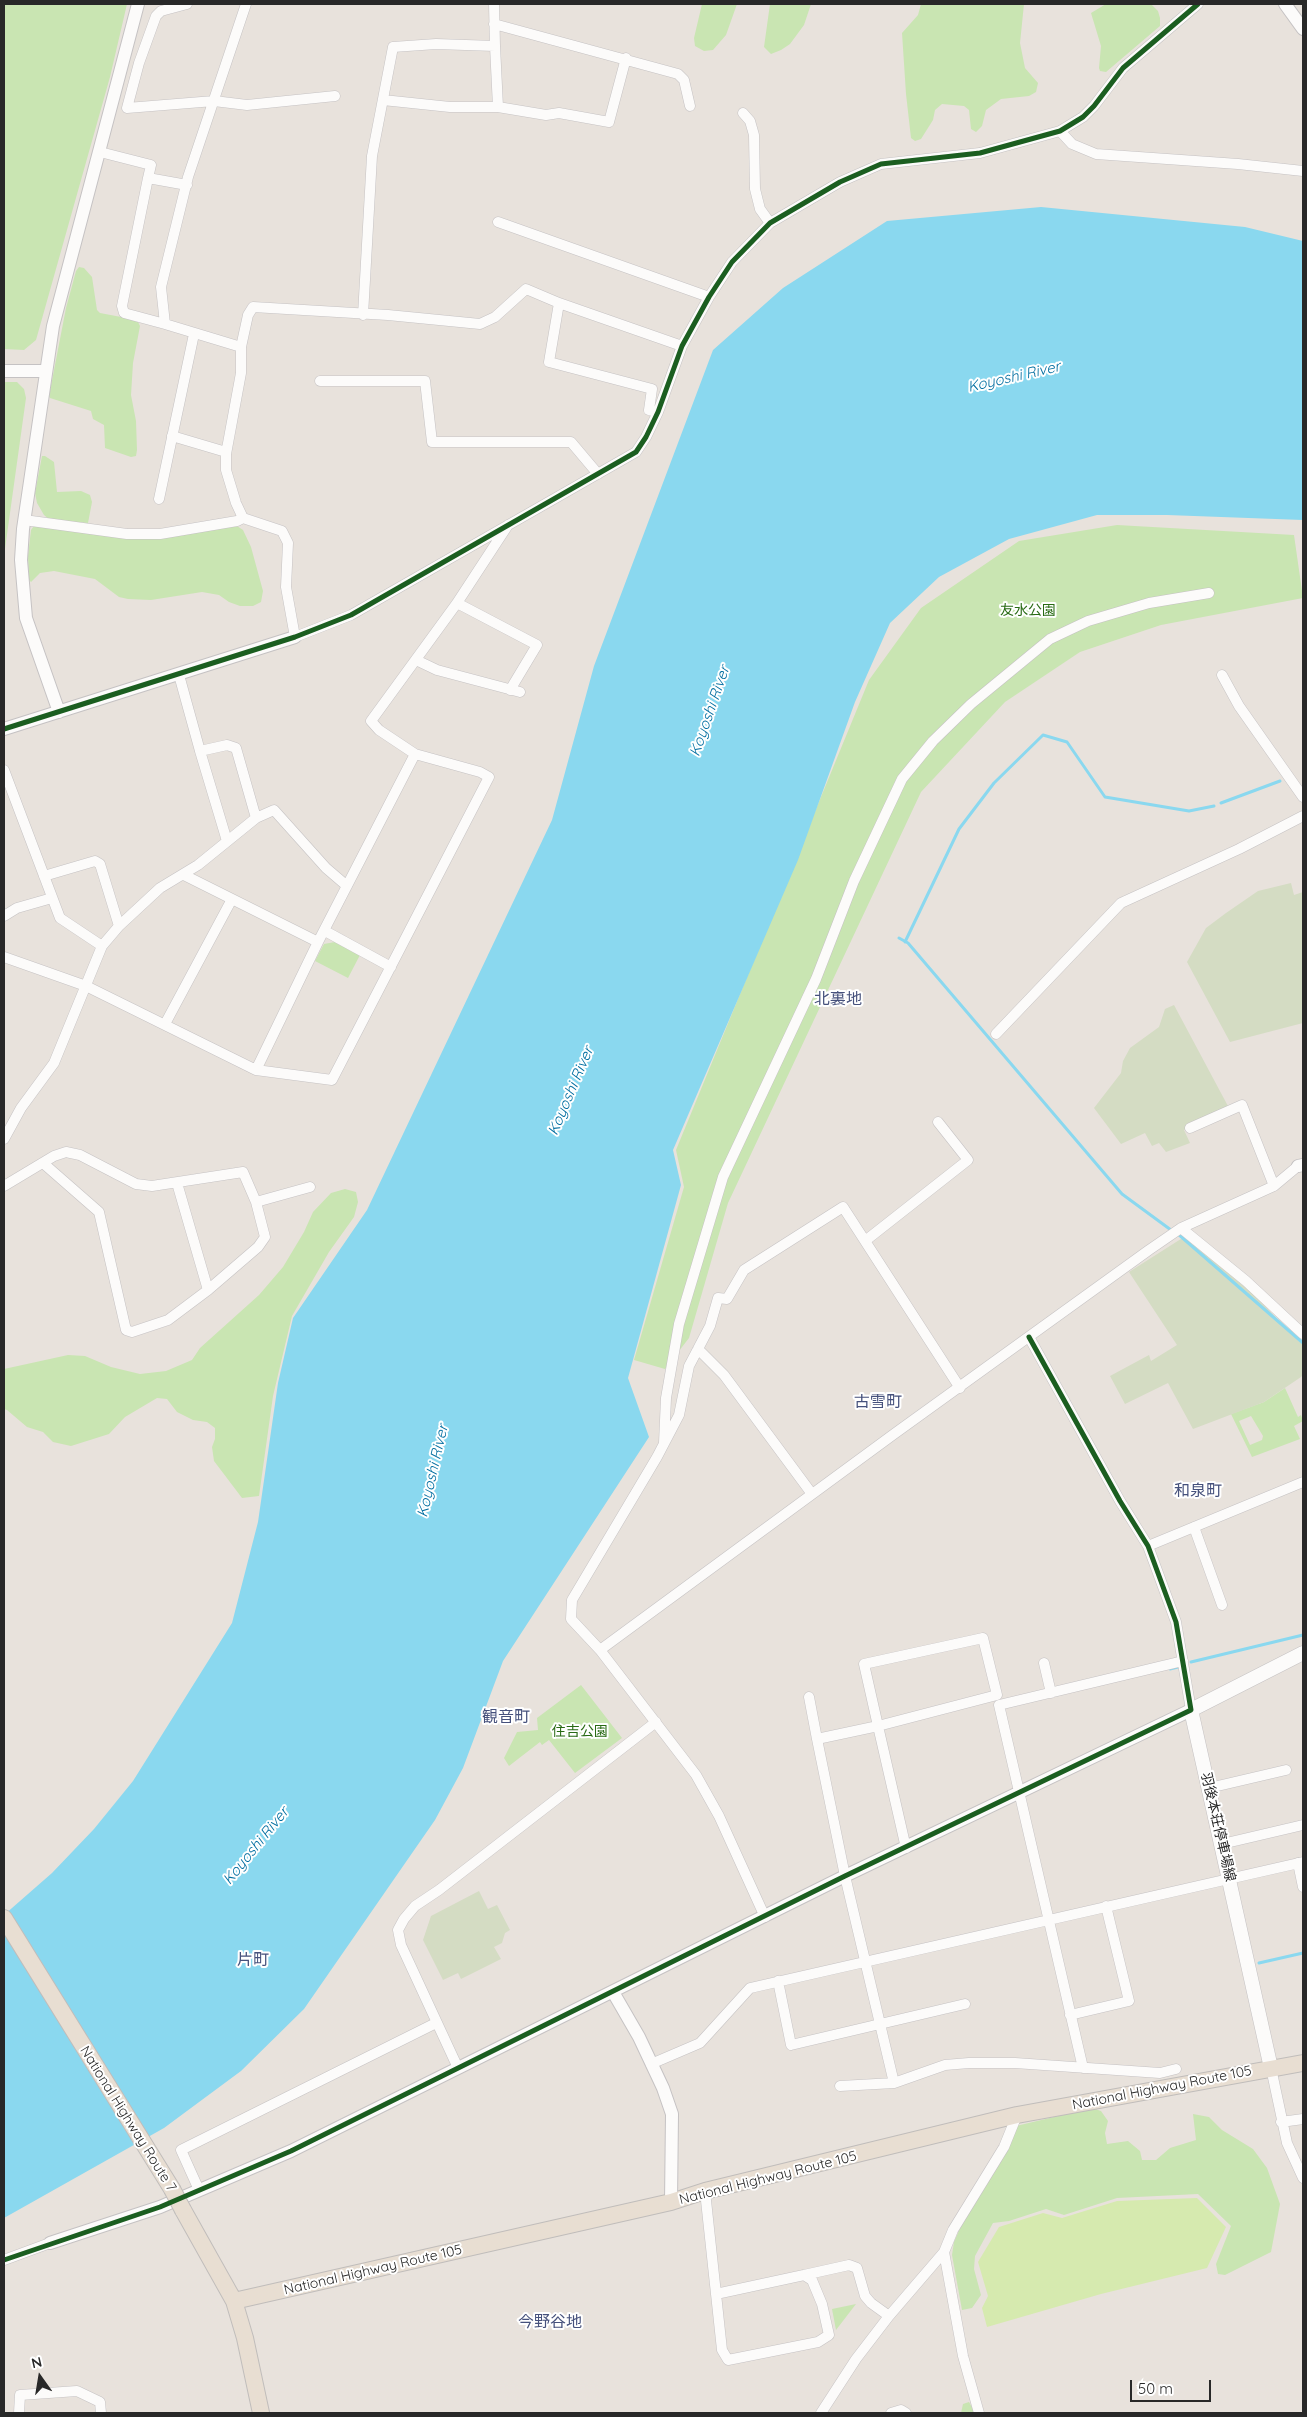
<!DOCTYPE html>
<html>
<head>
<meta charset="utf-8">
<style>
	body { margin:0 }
	#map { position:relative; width:1307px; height:2417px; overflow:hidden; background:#e8e2dc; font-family:Quicksand,sans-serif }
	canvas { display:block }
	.frame { position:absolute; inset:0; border:5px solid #282828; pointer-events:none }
	.north { position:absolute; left:15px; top:2352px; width:50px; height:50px; -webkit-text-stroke:4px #fff; paint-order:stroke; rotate:347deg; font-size:14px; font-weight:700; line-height:20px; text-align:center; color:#282828 }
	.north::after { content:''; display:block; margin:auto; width:18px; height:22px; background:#282828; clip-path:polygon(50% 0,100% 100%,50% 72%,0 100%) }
	.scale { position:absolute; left:1130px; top:2380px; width:81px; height:22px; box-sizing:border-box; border:2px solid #282828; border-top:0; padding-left:6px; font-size:15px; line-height:18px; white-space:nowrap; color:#282828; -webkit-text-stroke:4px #fff; paint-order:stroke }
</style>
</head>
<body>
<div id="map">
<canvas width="1307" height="2417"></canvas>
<div class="frame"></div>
<div class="north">N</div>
<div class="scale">50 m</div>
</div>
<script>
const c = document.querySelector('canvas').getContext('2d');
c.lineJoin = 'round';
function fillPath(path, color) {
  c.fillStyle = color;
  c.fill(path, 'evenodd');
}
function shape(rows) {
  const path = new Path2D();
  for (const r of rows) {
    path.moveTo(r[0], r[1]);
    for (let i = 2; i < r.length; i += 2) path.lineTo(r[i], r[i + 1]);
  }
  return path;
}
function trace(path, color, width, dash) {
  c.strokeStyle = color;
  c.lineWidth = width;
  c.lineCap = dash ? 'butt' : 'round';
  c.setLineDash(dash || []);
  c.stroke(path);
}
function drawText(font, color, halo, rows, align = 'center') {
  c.font = font + ' Quicksand,"Noto Sans JP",sans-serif';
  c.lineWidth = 4;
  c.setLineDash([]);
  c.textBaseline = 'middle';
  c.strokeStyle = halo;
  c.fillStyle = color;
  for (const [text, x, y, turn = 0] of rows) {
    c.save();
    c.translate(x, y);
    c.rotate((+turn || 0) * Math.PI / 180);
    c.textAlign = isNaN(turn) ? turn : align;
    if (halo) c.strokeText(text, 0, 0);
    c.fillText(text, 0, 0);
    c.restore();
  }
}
fillPath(shape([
	[4,4,127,4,110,77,36,340,24,350,4,349],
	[702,4,737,4,726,35,713,50,704,51,695,46,694,38],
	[770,4,811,4,804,25,790,44,781,50,771,54,764,47],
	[921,4,1024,4,1020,43,1025,68,1038,83,1036,92,1029,96,1001,99,986,110,982,126,976,132,971,129,969,110,964,106,942,104,935,110,933,120,921,139,915,141,911,138,906,94,902,33,918,15],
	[1106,4,1151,4,1158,11,1160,18,1160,26,1106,72,1100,71,1099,68,1101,46,1091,13],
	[79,267,84,268,92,277,97,310,100,313,137,320,140,326,133,363,131,395,136,421,137,450,136,456,131,457,105,448,104,425,93,419,91,411,50,398,49,396,66,308,76,271],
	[4,382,17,382,24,389,26,398,4,556],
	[42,456,45,456,54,462,57,492,81,491,90,495,92,502,88,523,50,520,44,515,37,503,35,493],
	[1117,525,1294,535,1303,598,1161,625,1080,652,1005,702,921,792,728,1203,689,1338,665,1369,634,1360,684,1187,676,1150,869,680,921,608,1019,541],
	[34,526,162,538,237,526,243,530,251,547,263,591,261,602,253,606,240,606,229,602,219,595,202,592,151,600,128,599,119,597,95,579,54,571,40,573,31,582,29,580,28,556,31,530],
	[335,942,360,955,348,978,315,961,324,944],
	[345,1189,356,1192,358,1202,354,1217,329,1252,292,1316,273,1396,259,1496,242,1498,214,1461,212,1447,215,1439,215,1428,207,1422,193,1420,177,1412,167,1399,157,1398,125,1417,109,1434,71,1446,53,1442,43,1432,27,1427,7,1410,4,1409,4,1369,68,1355,85,1356,111,1367,140,1374,166,1371,192,1360,200,1348,259,1295,283,1267,304,1232,313,1212,331,1193],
	[1285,1388,1298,1417,1301,1415,1303,1421,1294,1426,1300,1439,1252,1457,1231,1414,1264,1402],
	[1251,1416,1263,1436,1262,1440,1250,1445,1239,1421],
	[581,1685,622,1738,575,1773,549,1740,542,1745,540,1742,509,1766,504,1758,517,1732,538,1730,537,1718],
	[1092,2108,1101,2111,1108,2121,1105,2133,1107,2144,1128,2141,1140,2151,1142,2160,1156,2160,1170,2148,1196,2140,1193,2114,1209,2117,1222,2130,1253,2149,1267,2168,1280,2204,1271,2252,1225,2275,1218,2274,1216,2264,1231,2226,1198,2194,1117,2198,1064,2215,1046,2209,1009,2221,993,2223,975,2256,974,2269,981,2295,972,2308,962,2310,952,2255,954,2242,961,2226,1016,2126],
	[856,2304,836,2330,832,2309],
	[969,2402,975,2413,961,2413,963,2404]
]), '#c9e5b2');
fillPath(shape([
	[1291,883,1294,895,1303,892,1303,1023,1230,1042,1187,962,1206,928,1226,913,1258,891],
	[1174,1005,1229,1108,1184,1130,1190,1143,1166,1152,1159,1143,1152,1146,1145,1133,1121,1144,1094,1108,1121,1073,1123,1061,1130,1048,1159,1027,1165,1009],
	[1184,1237,1252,1293,1303,1345,1303,1375,1301,1377,1264,1402,1193,1429,1168,1383,1125,1404,1110,1376,1149,1355,1151,1361,1177,1345,1129,1272],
	[479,1891,488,1909,497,1905,510,1930,505,1933,502,1943,494,1947,501,1959,461,1979,458,1973,443,1980,423,1940,431,1916]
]), '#d4dcc3');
fillPath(shape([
	[1197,2198,1226,2227,1207,2268,1101,2294,987,2327,982,2308,988,2296,978,2262,999,2227,1043,2213,1062,2218,1117,2201]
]), '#d6eaaf');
fillPath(shape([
	[1041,207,1245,227,1303,241,1303,520,1167,515,1097,515,1009,539,939,577,890,623,855,702,798,860,673,1150,681,1185,628,1378,649,1437,503,1661,463,1768,435,1820,304,2009,241,2071,164,2128,4,2218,4,1915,52,1873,94,1829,133,1781,232,1623,258,1522,278,1383,293,1318,367,1210,552,820,594,666,713,350,783,288,887,221]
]), '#8ad8ef');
trace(shape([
	[1221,803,1280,781],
	[899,938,908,943,1122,1194,1171,1230],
	[905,942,959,829,994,783,1043,735,1067,742,1105,797,1189,811,1214,806],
	[1178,1234,1303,1343],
	[1191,1662,1303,1635],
	[1170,1669,1178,1667],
	[1259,1963,1303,1953]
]), '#8ad8ef', 3);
const minor = shape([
	[187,4,161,11,156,16,139,63,127,108,214,101,247,105,335,96],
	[494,24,678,74,684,80,690,106],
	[495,46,498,107],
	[383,100,450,107,498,107,546,115,559,113,609,122,626,58],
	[743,113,750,121,754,135,755,189,760,209,770,223],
	[1060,131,1072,144,1096,154,1238,164,1303,171],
	[100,152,151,165,148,178],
	[498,222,709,297],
	[559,303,549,362,652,389,649,410,658,412],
	[363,315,372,156,393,47,436,44,495,46,494,4],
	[165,324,124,313,122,306,148,178,187,185],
	[682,346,559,303,526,289,495,317,480,324,388,315,253,307,248,315,241,347,241,373,226,454,226,470,236,503,243,518,282,531,288,543,286,587,295,637,351,615,636,452,646,437,658,412,682,346,709,297,732,262,770,223,840,182,881,164,980,153,1060,131,1083,117,1094,106,1123,68,1198,4],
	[241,347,165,324,161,287,188,177,246,4],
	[320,381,425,381,432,442,571,442,598,474],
	[172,436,226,452],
	[159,499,194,334],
	[24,520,127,534,160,534,237,521,243,518],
	[457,603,537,645,510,690],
	[416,660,437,670,520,692],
	[179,675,200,751,227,745,236,748,256,818],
	[1222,675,1239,706,1303,797],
	[200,751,227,841],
	[4,770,60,918,102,946],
	[184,875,318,942,415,754,379,730,371,721,457,603,508,525],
	[44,876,95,861,100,864,119,926],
	[4,916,17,908,52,898],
	[325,931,391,967],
	[4,957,86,986,256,1070,332,1080,489,777,480,772,415,754],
	[165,1024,232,899],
	[996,1034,1121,903,1239,849,1303,816],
	[256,1070,318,942],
	[938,1122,968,1160,865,1241,960,1388],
	[1190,1128,1242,1105,1274,1186],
	[4,1139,21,1108,54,1063,102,946,119,926,160,888,198,865,256,818,274,810,326,868,347,886],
	[43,1163,99,1212,126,1330,132,1332,168,1320,208,1290,258,1247,265,1237,256,1202],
	[177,1183,208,1290],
	[4,1186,54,1156,66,1152,80,1155,136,1184,152,1186,243,1172,256,1202,310,1187],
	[1181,1228,1246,1281,1303,1334],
	[1029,1337,1120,1501,1148,1546,1176,1622,1191,1710],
	[698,1349,724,1375,812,1494],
	[664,1443,666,1398,679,1324,723,1177,816,979,854,881,902,779,933,741,971,704,1050,639,1088,621,1149,603,1209,593],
	[1194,1527,1222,1605],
	[1148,1546,1303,1482],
	[600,1650,894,1434,1149,1250,1181,1228,1274,1186,1298,1166],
	[1044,1663,1051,1693],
	[809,1697,817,1739,878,1726,997,1695,983,1638,864,1664,878,1726,906,1848],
	[817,1739,845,1876,894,2083],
	[1209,1788,1286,1770],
	[1222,1844,1303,1825],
	[1298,1863,1303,1887],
	[765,1917,719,1816,696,1775,600,1650,571,1619,572,1600,657,1457,679,1415,689,1366,710,1326,718,1298,727,1299,744,1270,843,1207,865,1241],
	[778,1981,791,2045,965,2004],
	[1070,2015,1129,2001,1106,1906],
	[651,2064,700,2043,750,1988,1303,1862],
	[458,2068,401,1945,398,1930,404,1919,415,1906,439,1890,656,1722],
	[1083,2068,999,1705,1183,1661],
	[1271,2068,1287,2143,1303,2178],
	[840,2086,894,2083,945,2065,969,2063,1015,2063,1160,2073,1176,2069],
	[1281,2122,1303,2119],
	[199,2190,181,2150,436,2023],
	[705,2191,722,2350,728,2360,818,2342,829,2335,822,2304,812,2280,804,2275,716,2294],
	[944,2252,963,2356,979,2413],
	[4,2260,50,2243],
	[804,2275,849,2265,857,2268,865,2296,871,2303,889,2316],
	[19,2413,20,2395,77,2391,100,2402,101,2413],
	[821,2413,856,2359,889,2316,944,2252,953,2230,1004,2147,1017,2115],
	[891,2413,901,2410,906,2413]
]);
const tertiary = shape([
	[1285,4,1303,29],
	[4,371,46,371],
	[59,712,26,618,21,560,23,529,53,326,138,4],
	[4,729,295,637],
	[1298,1166,1303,1165],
	[613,1992,639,2037,663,2088,672,2114,671,2202],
	[50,2243,160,2207,291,2151,845,1876,1191,1710]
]);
const secondary = shape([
	[1271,2068,1191,1710,1303,1653]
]);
const trunk = shape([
	[4,1918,172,2189],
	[183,2210,234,2301,245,2338,261,2413],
	[234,2301,671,2202,705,2191,1017,2115,1303,2063]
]);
trace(minor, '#c5c2c3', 11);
trace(tertiary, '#c5c2c3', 14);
trace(secondary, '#c5c2c3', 15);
trace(trunk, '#c0bdbb', 18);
trace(minor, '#fcfbfa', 10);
trace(tertiary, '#fcfbfa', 12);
trace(secondary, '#fcfbfa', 14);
trace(trunk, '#e8ded2', 16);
const trunkBridge = shape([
	[172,2189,183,2210]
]);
trace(trunkBridge, '#c0bdbb', 18, []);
trace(trunkBridge, '#e8ded2', 16);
trace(shape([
	[4,729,295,637,351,615,636,452,646,437,658,412,682,346,709,297,732,262,770,223,840,182,881,164,980,153,1060,131,1083,117,1094,106,1123,68,1198,4],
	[4,2260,160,2207,291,2151,845,1876,1191,1710,1176,1622,1148,1546,1120,1501,1029,1337]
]), '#1b5e20', 5);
drawText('14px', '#286a14', '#fff', [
	["友水公園",1028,611],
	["住吉公園",580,1732]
]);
drawText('14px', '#282828', '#fff', [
	["羽後本荘停車場線",1218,1827,77],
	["National Highway Route 105",1162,2088,-11],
	["National Highway Route 7",128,2119,58],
	["National Highway Route 105",768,2178,-14],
	["National Highway Route 105",373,2270,-13]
]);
drawText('italic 15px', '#036fa1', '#fff', [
	["Koyoshi River",1014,377,-13],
	["Koyoshi River",710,711,-71],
	["Koyoshi River",571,1091,-67],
	["Koyoshi River",433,1471,-77],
	["Koyoshi River",256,1846,-51]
]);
drawText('16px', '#46517c', '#fff', [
	["北裏地",838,999],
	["古雪町",878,1402],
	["和泉町",1198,1491],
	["観音町",506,1717],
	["片町",253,1960],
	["今野谷地",550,2322]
]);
</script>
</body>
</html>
